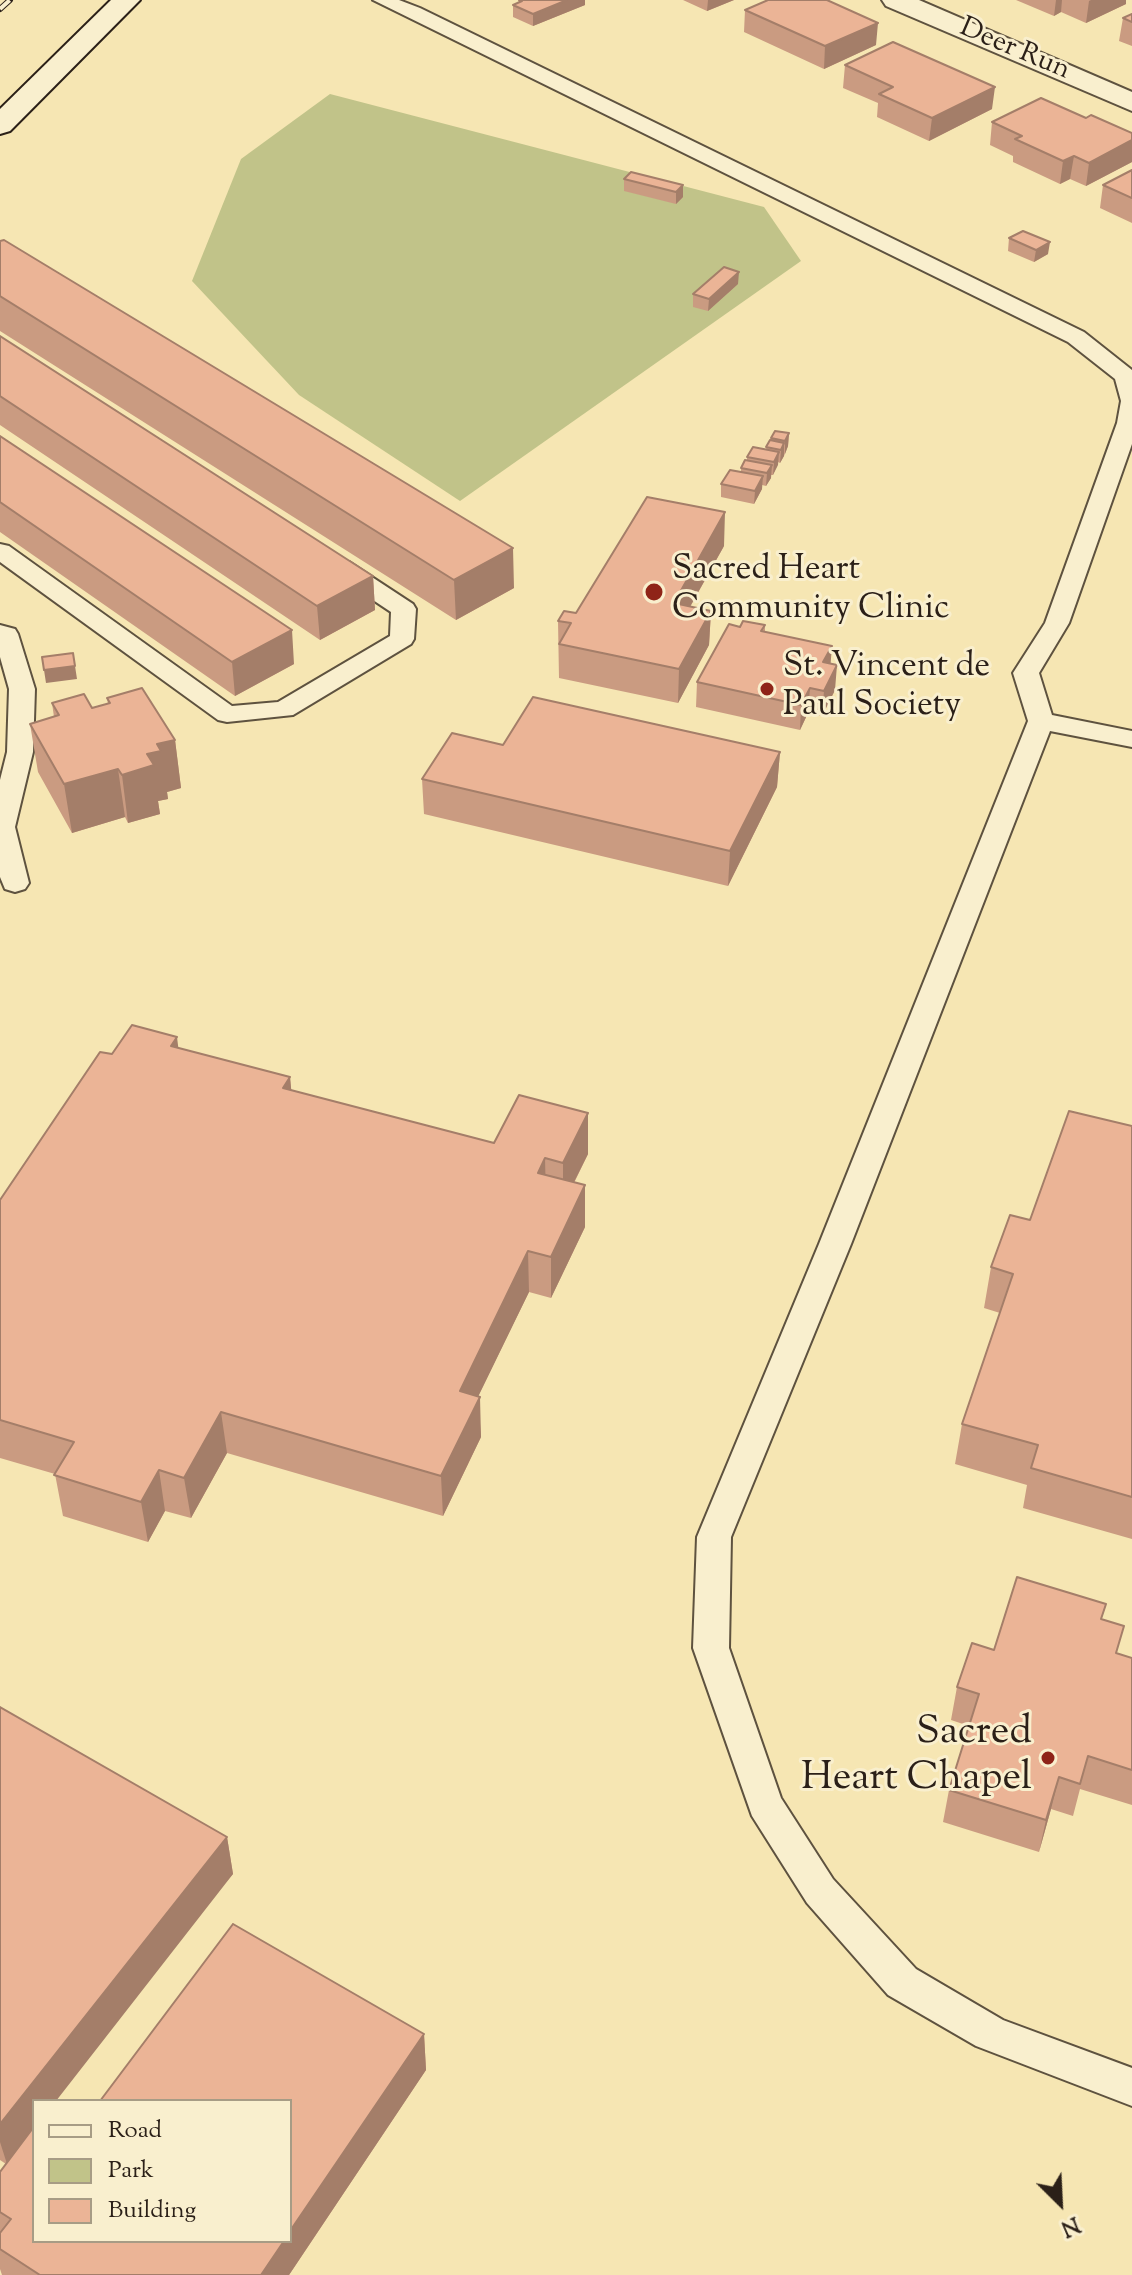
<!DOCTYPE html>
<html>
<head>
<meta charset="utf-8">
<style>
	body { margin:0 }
	#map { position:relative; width:1132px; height:2275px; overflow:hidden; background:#f6e6b3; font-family:"Sorts Mill Goudy",serif }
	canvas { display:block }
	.legend { position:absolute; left:32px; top:2099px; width:260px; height:144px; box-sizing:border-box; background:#f9efce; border:2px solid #a79c85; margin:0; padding:10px 14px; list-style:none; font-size:24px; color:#2b2018 }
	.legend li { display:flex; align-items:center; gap:16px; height:40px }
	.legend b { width:40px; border:2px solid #a79c85 }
	.north { position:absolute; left:1020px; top:2163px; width:80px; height:80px; -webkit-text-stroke:6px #f9efce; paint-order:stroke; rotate:156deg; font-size:22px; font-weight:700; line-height:32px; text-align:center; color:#2b2018 }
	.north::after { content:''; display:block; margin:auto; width:28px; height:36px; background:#2b2018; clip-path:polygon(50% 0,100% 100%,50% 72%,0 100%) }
</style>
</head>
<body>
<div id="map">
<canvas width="1132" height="2275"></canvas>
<ul class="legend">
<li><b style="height:10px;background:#f9efce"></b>Road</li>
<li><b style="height:22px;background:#c1c389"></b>Park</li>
<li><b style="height:22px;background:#ebb496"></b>Building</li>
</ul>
<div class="north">N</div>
</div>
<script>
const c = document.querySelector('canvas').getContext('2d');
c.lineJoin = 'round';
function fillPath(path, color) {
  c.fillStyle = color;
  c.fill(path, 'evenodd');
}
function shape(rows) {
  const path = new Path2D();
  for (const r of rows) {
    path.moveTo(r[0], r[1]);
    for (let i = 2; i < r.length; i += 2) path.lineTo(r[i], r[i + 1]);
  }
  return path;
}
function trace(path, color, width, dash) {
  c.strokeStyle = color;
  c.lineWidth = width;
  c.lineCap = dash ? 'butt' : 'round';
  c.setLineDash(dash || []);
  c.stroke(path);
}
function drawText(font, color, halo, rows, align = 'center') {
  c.font = font + ' "Sorts Mill Goudy",serif';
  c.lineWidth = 6;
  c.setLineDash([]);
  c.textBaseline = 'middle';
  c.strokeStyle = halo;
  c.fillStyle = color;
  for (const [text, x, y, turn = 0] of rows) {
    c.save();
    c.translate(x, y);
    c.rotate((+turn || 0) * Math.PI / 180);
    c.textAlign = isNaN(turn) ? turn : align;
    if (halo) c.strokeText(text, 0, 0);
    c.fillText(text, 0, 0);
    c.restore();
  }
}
fillPath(shape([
	[330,94,764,207,801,261,460,501,299,395,192,281,241,159]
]), '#c1c389');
const service = shape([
	[373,0,399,0,420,8,1084,332,1132,370,1132,444,1069,623,1039,673,1052,715,1132,731,1132,747,1050,731,851,1244,731,1537,729,1648,781,1798,833,1879,916,1969,1003,2020,1132,2068,1132,2106,976,2046,888,1995,807,1903,752,1816,693,1648,697,1537,819,1244,1028,721,1013,673,1045,623,1117,423,1121,401,1115,379,1068,342,373,0],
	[0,544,9,546,232,706,278,702,390,636,391,612,331,572,328,567,331,562,349,562,413,604,416,609,414,639,411,644,293,715,227,722,218,720,0,562,0,544],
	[0,625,15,629,18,634,35,689,33,752,15,827,29,883,25,889,15,892,5,889,0,877,0,780,7,752,9,689,0,657,0,625]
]);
const minor = shape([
	[882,0,919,0,1132,92,1132,111,886,6,882,0]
]);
const secondary = shape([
	[111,0,140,0,10,131,0,134,0,109,111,0]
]);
trace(service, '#5e523f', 4);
trace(minor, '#5e523f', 4);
trace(secondary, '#2b2018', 4);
fillPath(service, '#f9efce');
fillPath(minor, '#f9efce');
fillPath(secondary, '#f9efce');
const rail = shape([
	[0,9,10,0]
]);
trace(rail, '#2b2018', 6);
trace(rail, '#f9efce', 4, [13]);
fillPath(shape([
	[518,0,585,5,533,26,513,17,513,5,519,2],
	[683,0,734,0,707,11],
	[1016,0,1126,0,1126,4,1086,23,1061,12,1054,16],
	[745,10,876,45,824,69,744,32],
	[1132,14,1132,46,1119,41,1123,18],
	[845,65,992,109,929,141,877,117,878,103,843,88],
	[1086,118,1132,133,1132,162,1086,186,1070,179,1060,184,1013,162,1013,156,990,145,992,122],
	[1132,170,1132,223,1100,208,1103,185],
	[624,179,683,185,683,197,676,204,624,191],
	[1009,238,1048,254,1034,262,1008,251],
	[0,241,514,588,456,620,0,331],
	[738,284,708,311,693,307,693,294],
	[0,336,373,576,375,610,320,640,0,425],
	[789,433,788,446,784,456,780,463,778,462,773,475,771,475,771,478,766,486,762,485,762,489,754,504,721,497,721,484,741,472,741,468,747,460,747,457,766,449,771,438],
	[0,436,294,664,235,696,0,532],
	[724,546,690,607,711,611,709,645,678,703,559,678,558,621,576,613],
	[765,625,765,632,830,664,835,690,822,716,808,713,800,730,696,707,697,682,740,627],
	[107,698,175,740,181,788,167,792,168,799,158,801,160,814,128,823,125,817,72,833,38,772,30,724,54,717,52,703,92,708,108,704],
	[503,745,780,752,777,787,728,886,424,814,422,779],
	[178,1048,290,1077,291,1090,494,1143,588,1113,588,1154,574,1183,585,1227,551,1298,529,1292,478,1396,481,1437,443,1516,227,1453,191,1518,165,1511,148,1542,63,1516,55,1474,0,1458,0,1200],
	[1132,1126,1132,1539,1023,1508,1027,1485,955,1464,962,1424,1000,1313,984,1308,991,1267,1030,1220],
	[1102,1620,1117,1653,1132,1658,1132,1805,1080,1789,1073,1816,1051,1809,1039,1852,943,1822,949,1790,969,1726,951,1720,957,1687,994,1650],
	[0,1707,227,1837,233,1874,34,2101,34,2241,424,2034,426,2070,289,2275,2,2275,0,2269,0,2172,6,2164,0,2160]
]), '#ca9b81');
fillPath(shape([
	[567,0,585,0,585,5,533,26,533,14],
	[708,0,734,0,707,11],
	[1056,0,1062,0,1061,12,1054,16],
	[1091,0,1126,0,1126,4,1086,23,1089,1],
	[878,23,876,45,824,69,825,46],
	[995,87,992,109,929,141,932,118],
	[1132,140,1132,162,1086,186,1089,163],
	[1074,156,1070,179,1060,184,1063,161],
	[683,185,683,197,676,204,676,192],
	[1050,242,1048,254,1034,262,1036,250],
	[739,272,738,284,708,311,709,299],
	[789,433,788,446,785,454,785,441],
	[784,443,784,456,780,463,781,450],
	[779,452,778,465,773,475,774,462],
	[772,465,771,478,766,486,767,473],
	[763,476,762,489,754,504,755,491],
	[725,512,724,546,673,637,674,603],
	[513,548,514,588,456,620,454,580],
	[373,576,375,610,320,640,317,606],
	[711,611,709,645,678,703,679,669],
	[292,630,294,664,235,696,232,662],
	[832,646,830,671,823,662],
	[837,665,835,690,822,716,824,691],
	[75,666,77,679,46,683,44,670],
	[810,688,808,713,800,730,801,705],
	[175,740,181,788,167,792,168,799,158,801,160,814,128,823,122,775,157,744],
	[780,752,777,787,728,886,730,851],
	[118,769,125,817,72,833,64,784],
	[177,1037,182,1078,171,1046],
	[290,1077,294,1118,283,1088],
	[588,1113,588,1154,563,1204,563,1163],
	[545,1158,546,1200,538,1173],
	[585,1185,585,1227,551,1298,551,1257],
	[528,1251,529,1292,461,1432,460,1391],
	[480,1397,481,1437,443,1516,441,1476],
	[221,1412,227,1453,191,1518,184,1478],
	[159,1470,165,1511,148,1542,141,1502],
	[1059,1777,1051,1809,1039,1852,1046,1820],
	[227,1837,233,1874,56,2101,34,2101,34,2130,7,2164,0,2142,0,2124],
	[424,2034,426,2070,289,2275,261,2275,284,2241,290,2241,290,2231]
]), '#a47e69');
const building = shape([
	[519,0,567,0,533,14,513,5,522,1,519,0],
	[768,0,827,0,878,23,825,46,745,10,768,0],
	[1132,14,1132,22,1123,18,1132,14],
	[893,42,995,87,932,118,879,94,893,87,845,65,893,42],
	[1041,98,1086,118,1091,115,1132,133,1132,140,1089,163,1074,156,1063,161,1015,139,1022,136,992,122,1041,98],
	[1132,170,1132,198,1103,185,1132,170],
	[631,172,683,185,676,192,624,179,631,172],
	[1023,231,1050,242,1036,250,1009,238,1023,231],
	[4,240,513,548,454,580,0,296,0,241,4,240],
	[724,267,739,272,709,299,693,294,724,267],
	[0,336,373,576,317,606,0,396,0,336],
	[775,431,789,433,785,441,771,438,775,431],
	[0,436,292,630,232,662,0,502,0,436],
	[770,440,784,443,781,450,766,447,770,440],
	[753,447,779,452,774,462,747,457,753,447],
	[745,460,772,465,767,473,741,468,745,460],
	[730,470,763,476,755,491,721,484,730,470],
	[647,497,725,512,674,603,711,611,679,669,559,644,571,623,558,621,564,611,576,613,647,497],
	[743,621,765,625,761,631,832,646,823,662,837,665,824,691,810,688,801,705,697,682,729,624,740,627,743,621],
	[73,653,75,666,44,670,42,657,73,653],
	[142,688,175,740,157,744,161,751,147,754,154,765,122,775,118,769,64,784,30,724,59,715,52,703,84,694,92,708,110,703,107,698,142,688],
	[533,697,780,752,730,851,422,779,452,733,503,745,533,697],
	[132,1025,177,1037,171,1046,290,1077,283,1088,494,1143,519,1095,588,1113,563,1163,545,1158,538,1173,585,1185,551,1257,528,1251,460,1391,480,1397,441,1476,221,1412,184,1478,159,1470,141,1502,54,1475,74,1442,0,1420,0,1200,100,1052,112,1054,132,1025],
	[1069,1111,1132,1126,1132,1497,1031,1468,1038,1445,962,1424,1013,1274,991,1267,1010,1215,1030,1220,1069,1111],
	[1017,1577,1106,1604,1101,1619,1124,1626,1116,1653,1132,1658,1132,1770,1088,1756,1080,1784,1059,1777,1046,1820,949,1790,979,1694,957,1687,972,1643,994,1650,1017,1577],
	[0,1707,227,1837,0,2124,0,1707],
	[233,1924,424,2034,290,2231,290,2101,100,2101,233,1924],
	[33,2128,34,2241,284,2241,261,2275,40,2275,0,2249,0,2233,11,2219,0,2212,0,2172,33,2128]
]);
fillPath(building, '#ebb496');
trace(building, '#a47e69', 2);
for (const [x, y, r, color] of [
	[654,592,10,"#8f2418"],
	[767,689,8,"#8f2418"],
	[1048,1758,8,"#8f2418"]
]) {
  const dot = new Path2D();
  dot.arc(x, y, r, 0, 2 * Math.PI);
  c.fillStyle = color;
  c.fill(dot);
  trace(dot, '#f9efce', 3);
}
drawText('28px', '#2b2018', '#f9efce', [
	["Deer Run",1014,51,23]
]);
drawText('34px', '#2b2018', '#f9efce', [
	["Sacred Heart",672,572],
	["Community Clinic",672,611],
	["St. Vincent de",783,669],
	["Paul Society",783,708]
], 'left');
drawText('40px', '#2b2018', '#f9efce', [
	["Sacred",1032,1735],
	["Heart Chapel",1032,1781]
], 'right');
</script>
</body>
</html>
